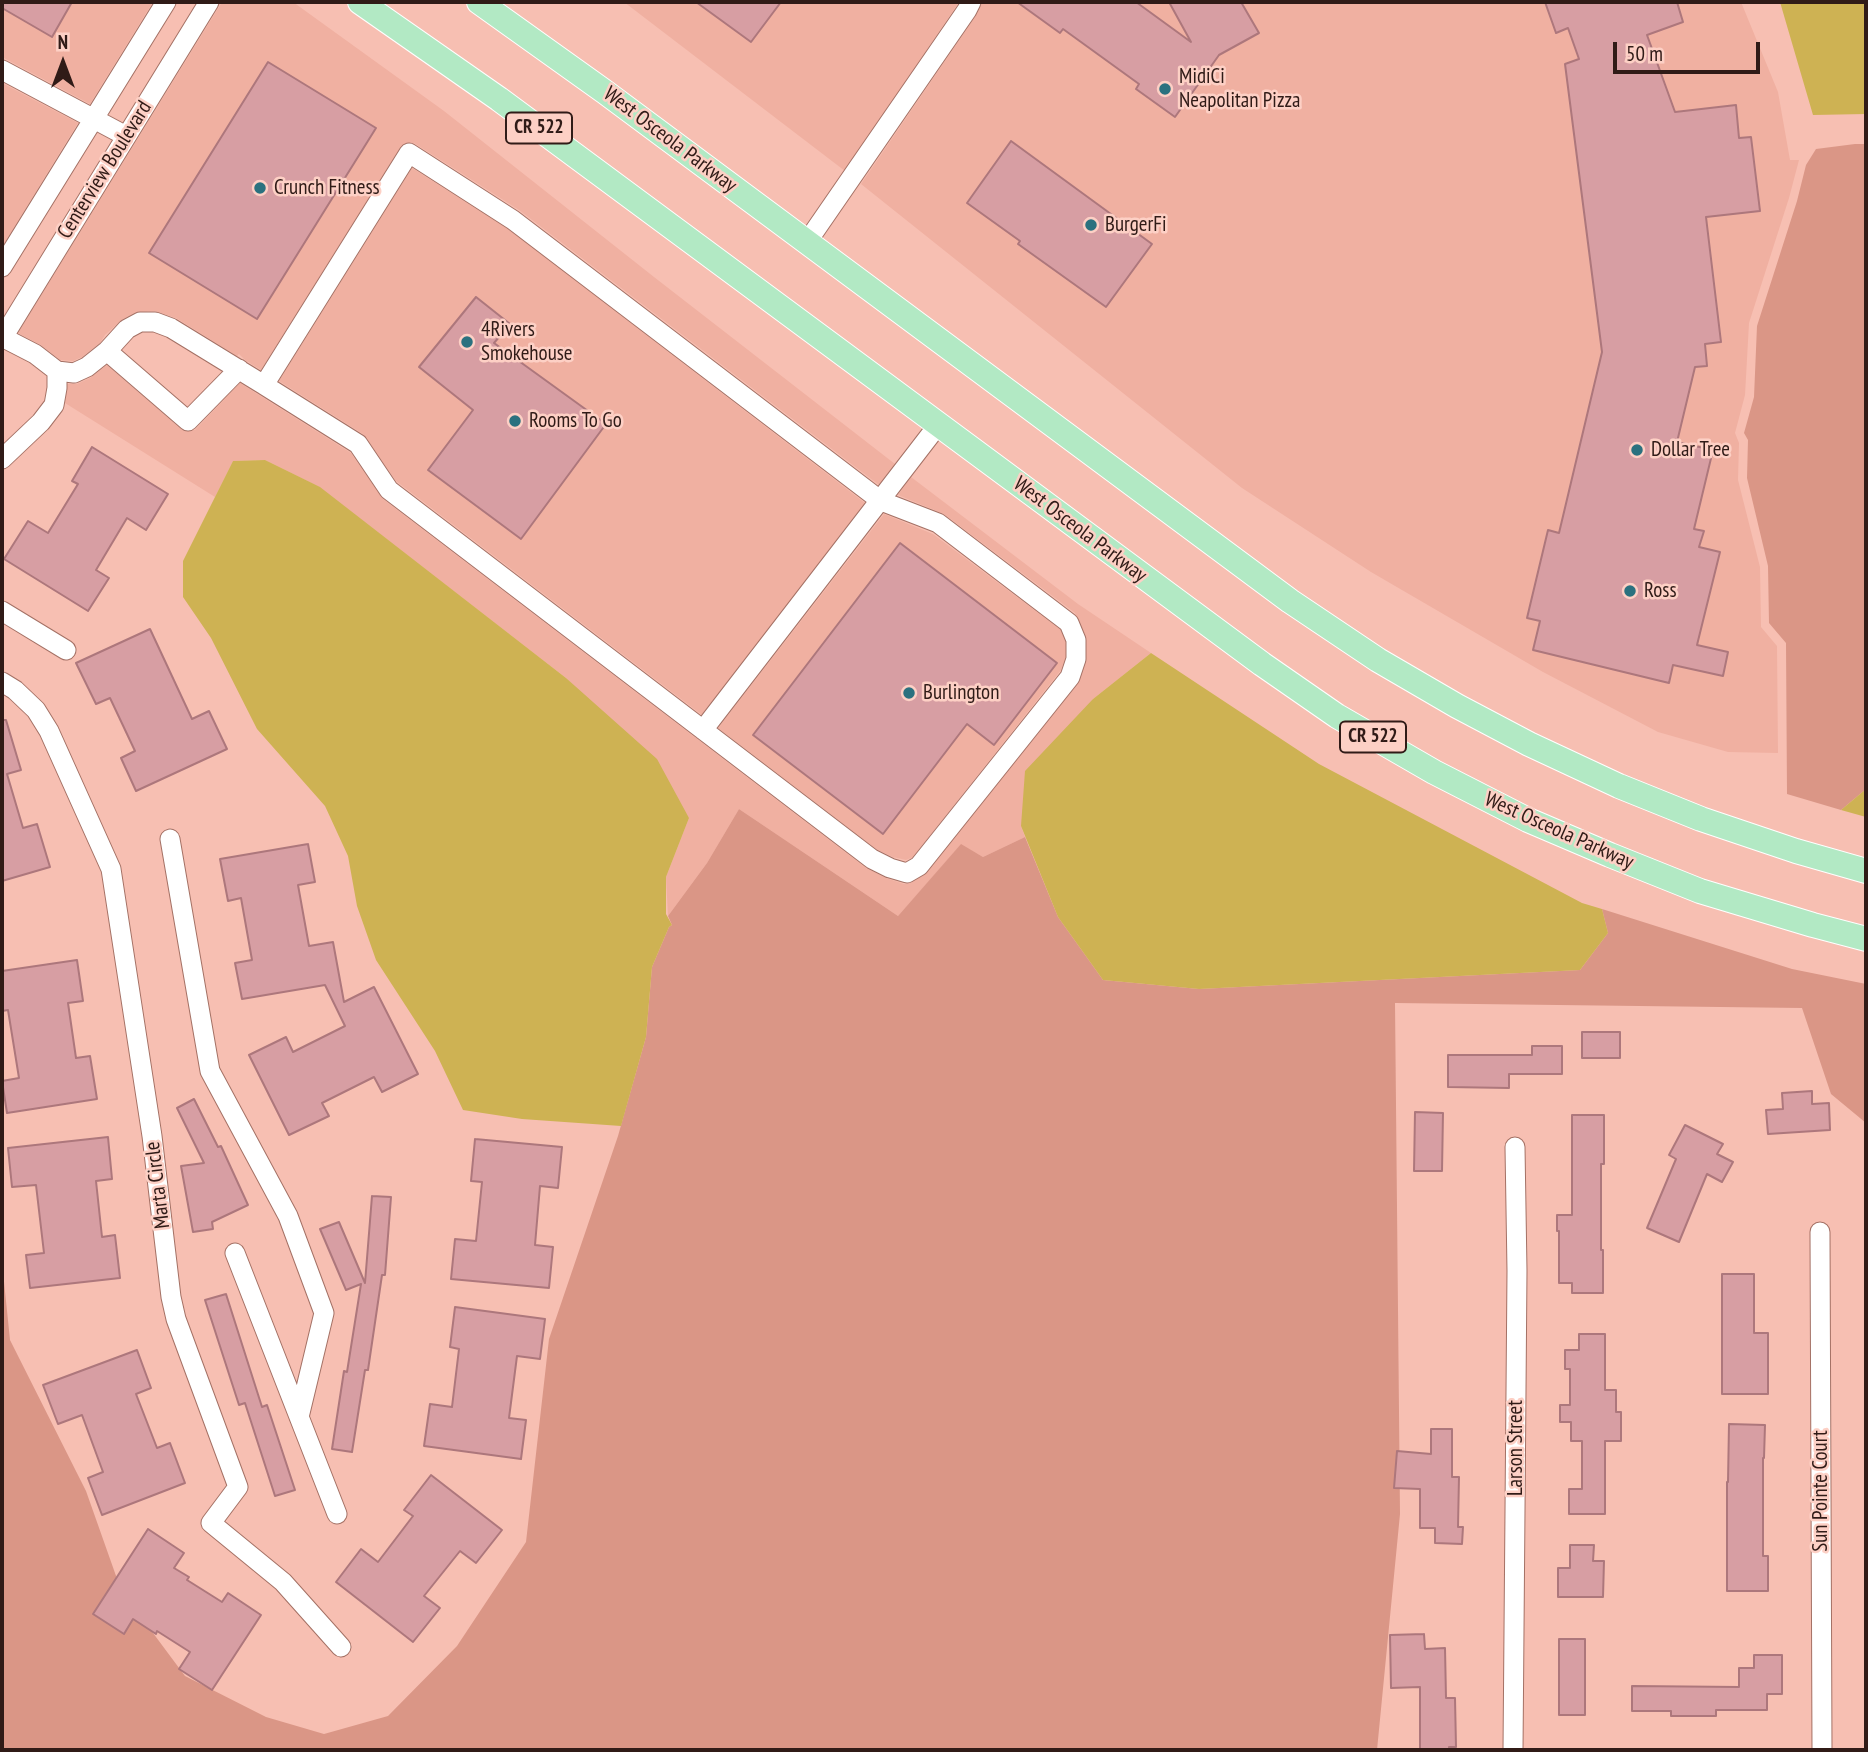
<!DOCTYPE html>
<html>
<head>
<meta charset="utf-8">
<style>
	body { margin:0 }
	#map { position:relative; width:1868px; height:1752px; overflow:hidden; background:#f7bfb2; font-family:"PT Sans Narrow",sans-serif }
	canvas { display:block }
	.frame { position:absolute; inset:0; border:4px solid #301b17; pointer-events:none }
	.north { position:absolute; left:28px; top:28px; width:70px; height:70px; -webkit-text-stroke:5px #fdd0c5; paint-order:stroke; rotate:0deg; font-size:19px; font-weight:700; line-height:28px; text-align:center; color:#301b17 }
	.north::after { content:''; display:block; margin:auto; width:24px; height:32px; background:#301b17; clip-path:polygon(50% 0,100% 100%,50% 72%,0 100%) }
	.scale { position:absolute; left:1613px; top:42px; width:147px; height:32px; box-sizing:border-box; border:4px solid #301b17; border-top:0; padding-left:9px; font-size:21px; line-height:24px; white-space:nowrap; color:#301b17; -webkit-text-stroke:5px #fdd0c5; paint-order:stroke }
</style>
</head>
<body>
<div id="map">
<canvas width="1868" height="1752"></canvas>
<div class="frame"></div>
<div class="north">N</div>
<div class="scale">50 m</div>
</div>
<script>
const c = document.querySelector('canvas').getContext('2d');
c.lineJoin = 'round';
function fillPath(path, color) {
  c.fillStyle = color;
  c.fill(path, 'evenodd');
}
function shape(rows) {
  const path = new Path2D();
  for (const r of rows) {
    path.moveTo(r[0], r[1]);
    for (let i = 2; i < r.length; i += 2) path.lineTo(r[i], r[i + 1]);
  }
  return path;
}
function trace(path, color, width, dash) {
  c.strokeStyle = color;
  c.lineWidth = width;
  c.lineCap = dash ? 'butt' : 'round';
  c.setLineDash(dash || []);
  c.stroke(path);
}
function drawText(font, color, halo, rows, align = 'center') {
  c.font = font + ' "PT Sans Narrow",sans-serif';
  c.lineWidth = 5;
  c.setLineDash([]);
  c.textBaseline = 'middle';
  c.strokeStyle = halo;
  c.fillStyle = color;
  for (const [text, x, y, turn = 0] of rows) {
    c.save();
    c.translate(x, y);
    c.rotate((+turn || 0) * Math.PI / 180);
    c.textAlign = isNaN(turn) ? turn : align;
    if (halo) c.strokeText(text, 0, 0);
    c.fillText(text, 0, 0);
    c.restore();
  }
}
fillPath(shape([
	[2,2,153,2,90,104,2,57],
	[222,2,293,2,444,111,654,277,895,464,879,485,519,210,414,143,401,147,261,370,245,360,239,354,237,356,176,318,155,311,136,312,123,319,105,335,100,343,82,357,73,361,60,360,41,345,18,333],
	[624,2,959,2,845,171],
	[982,2,1741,2,1778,92,1790,160,1799,160,1789,198,1749,323,1745,395,1735,433,1739,443,1738,480,1760,567,1761,627,1777,646,1778,753,1728,752,1658,732,1543,672,1371,572,1242,488,861,184,975,17],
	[2,83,78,123,2,247],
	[412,168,508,229,865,503,702,715,396,481,363,434,279,381],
	[107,365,182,430,195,430,240,383,351,453,383,499,866,868,886,878,904,884,911,883,926,873,1077,684,1086,659,1085,635,1075,613,944,514,898,495,911,477,1078,604,1151,653,1093,699,1021,826,1025,837,983,857,961,845,898,916,739,809,707,863,668,916,666,877,689,818,566,678,319,487,265,460,233,461,215,497,65,403,67,384,77,384,90,378],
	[884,514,933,534,1061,630,1066,642,1066,657,1061,670,913,857,906,860,893,857,876,849,718,728]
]), '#f0b0a1');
fillPath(shape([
	[1855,144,1866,144,1866,789,1841,810,1787,794,1786,643,1769,623,1768,566,1747,478,1748,440,1744,433,1754,397,1757,326,1797,201,1806,165,1816,149],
	[739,809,898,916,961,844,983,857,1025,837,1058,917,1103,980,1199,989,1580,970,1608,933,1602,909,1792,969,1866,984,1866,1123,1831,1094,1802,1008,1395,1003,1400,1514,1377,1750,2,1750,2,1262,10,1340,86,1491,121,1590,185,1676,266,1717,324,1734,388,1716,457,1646,526,1542,549,1339,618,1136,646,1037,652,967,669,927,672,925,668,916,707,863]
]), '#da9686');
fillPath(shape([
	[1780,2,1866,2,1866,114,1813,115],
	[265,460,320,487,566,678,657,759,689,818,666,877,666,914,672,925,669,927,652,967,646,1037,621,1126,522,1119,463,1110,435,1051,376,960,357,906,348,856,325,806,257,729,211,638,183,597,183,561,233,461],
	[1151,653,1319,764,1582,903,1602,909,1608,933,1580,970,1199,989,1103,980,1058,917,1021,826,1025,771,1093,699],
	[1866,789,1866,817,1841,810]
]), '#ceb253');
const building = shape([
	[2,2,72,2,52,37,2,8,2,2],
	[696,2,781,2,751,42,696,2],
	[1017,2,1136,2,1191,42,1169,2,1241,2,1259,33,1219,55,1175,117,1136,89,1139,84,1063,29,1060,33,1017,2],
	[1545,2,1677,2,1683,22,1647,35,1675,112,1736,105,1739,138,1751,137,1760,211,1706,217,1721,342,1705,344,1707,366,1695,367,1677,442,1713,450,1694,529,1704,531,1699,547,1720,552,1697,645,1728,652,1723,676,1673,665,1669,683,1533,650,1540,621,1527,618,1548,530,1559,533,1602,352,1565,64,1579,59,1568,28,1556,33,1545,2],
	[268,62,376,128,257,319,149,253,268,62],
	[1011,141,1152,244,1106,307,1018,244,1020,241,967,203,1011,141],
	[476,297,510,324,494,343,606,424,521,539,428,470,473,410,419,367,476,297],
	[92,447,168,494,146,530,127,518,96,570,109,578,88,611,4,559,28,521,48,533,78,484,72,481,92,447],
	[900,543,1057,663,994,745,967,724,883,834,753,735,900,543],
	[150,629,192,719,209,711,227,749,136,791,121,758,135,751,110,698,96,704,76,663,150,629],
	[2,720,6,720,21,770,7,774,23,828,37,824,50,867,2,881,2,720],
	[308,844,315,882,298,885,309,946,333,942,344,1002,374,987,418,1074,382,1092,374,1077,322,1103,329,1116,289,1135,249,1055,286,1037,293,1052,345,1026,325,985,242,999,235,963,252,960,241,898,228,901,220,859,308,844],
	[77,960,83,1001,68,1003,76,1058,90,1056,97,1099,7,1113,2,1081,19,1078,8,1010,2,1011,2,971,77,960],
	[1582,1032,1620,1032,1620,1058,1582,1058,1582,1032],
	[1532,1046,1562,1046,1562,1074,1509,1074,1509,1088,1448,1087,1448,1055,1532,1055,1532,1046],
	[1812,1091,1812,1104,1829,1103,1830,1130,1768,1134,1766,1110,1783,1109,1782,1093,1812,1091],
	[194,1099,218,1147,221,1146,248,1205,212,1222,213,1229,193,1232,181,1166,204,1163,177,1108,194,1099],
	[1415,1112,1443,1113,1442,1171,1414,1171,1415,1112],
	[1572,1115,1604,1115,1604,1164,1601,1164,1601,1250,1603,1250,1603,1293,1572,1293,1572,1283,1559,1283,1559,1231,1557,1231,1557,1215,1572,1215,1572,1115],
	[1685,1125,1723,1144,1717,1154,1733,1162,1722,1182,1707,1174,1679,1242,1647,1228,1676,1159,1669,1155,1685,1125],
	[108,1137,112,1179,96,1181,102,1237,115,1235,120,1278,30,1288,26,1255,44,1253,36,1185,12,1187,8,1148,108,1137],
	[475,1139,562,1147,558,1188,540,1186,535,1245,553,1247,549,1288,451,1279,455,1239,476,1241,482,1182,471,1181,475,1139],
	[372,1196,391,1197,385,1275,382,1275,368,1370,365,1370,352,1452,332,1449,344,1371,347,1372,361,1284,346,1290,320,1229,339,1222,365,1283,372,1196],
	[1722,1274,1754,1274,1754,1333,1768,1333,1768,1394,1722,1394,1722,1274],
	[226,1294,262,1407,267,1405,295,1490,275,1496,245,1403,239,1405,205,1300,226,1294],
	[455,1307,545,1319,540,1359,517,1356,509,1418,526,1420,521,1459,424,1446,430,1404,452,1407,459,1349,450,1347,455,1307],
	[1579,1334,1605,1334,1605,1390,1616,1390,1616,1412,1621,1412,1621,1441,1605,1441,1605,1514,1569,1514,1569,1489,1582,1489,1582,1441,1571,1441,1571,1422,1560,1422,1560,1405,1570,1405,1570,1369,1565,1369,1565,1350,1579,1350,1579,1334],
	[137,1350,151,1388,136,1394,157,1448,170,1443,185,1483,102,1515,88,1478,103,1472,82,1415,58,1424,43,1385,137,1350],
	[1729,1424,1765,1425,1764,1458,1763,1458,1763,1556,1768,1556,1768,1591,1727,1591,1727,1482,1728,1482,1729,1424],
	[1431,1429,1452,1429,1452,1477,1459,1477,1458,1527,1463,1527,1462,1544,1435,1543,1435,1528,1420,1528,1420,1489,1394,1488,1397,1451,1431,1454,1431,1429],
	[431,1475,502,1530,476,1563,460,1551,424,1596,440,1608,413,1642,336,1582,361,1549,378,1562,413,1516,404,1510,431,1475],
	[148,1529,184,1553,174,1568,189,1577,187,1580,222,1602,228,1593,261,1615,212,1690,179,1669,190,1652,157,1631,156,1634,133,1619,124,1634,93,1614,148,1529],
	[1570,1545,1594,1545,1593,1561,1604,1561,1603,1597,1558,1597,1558,1568,1570,1568,1570,1545],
	[1424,1634,1425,1649,1445,1648,1446,1698,1455,1698,1456,1747,1449,1747,1449,1750,1420,1750,1420,1687,1391,1688,1390,1635,1424,1634],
	[1559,1639,1585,1639,1585,1715,1559,1715,1559,1639],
	[1754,1655,1782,1655,1782,1694,1767,1694,1767,1710,1716,1710,1716,1716,1671,1716,1671,1711,1632,1711,1632,1686,1739,1687,1739,1668,1754,1668,1754,1655]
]);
fillPath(building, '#d79ea3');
trace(building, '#ad777c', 2);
const minor = shape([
	[2,70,126,136],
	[807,242,967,10,971,2],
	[2,267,166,2],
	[2,337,35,354,57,371],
	[2,339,209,2],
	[107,351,188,421,239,369],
	[57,371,74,373,87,367,107,351,127,329,140,322,155,322,171,328,264,385,409,153,513,220,881,501,938,523,1069,623,1076,640,1076,659,1070,677,919,866,907,873,890,868,872,859,389,490,358,444,264,385],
	[2,459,41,422,54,405,57,388,57,371],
	[2,611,66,650],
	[2,682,15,690,36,710,49,731,111,869,152,1136,171,1297,176,1319,238,1487,211,1523,283,1582,341,1647],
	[703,730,938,425],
	[170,839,210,1071,288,1216,324,1313,299,1417],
	[1820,1232,1822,1750],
	[235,1253,337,1514],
	[1513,1750,1517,1271,1515,1147]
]);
const major = shape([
	[360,2,499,99,1262,664,1337,716,1434,772,1528,820,1610,855,1700,891,1813,925,1866,939],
	[479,2,605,92,1290,601,1378,660,1457,706,1529,744,1619,786,1701,819,1796,851,1866,871]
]);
trace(minor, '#a47165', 21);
trace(major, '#fff', 26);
trace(minor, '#fff', 19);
trace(major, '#b2e9c4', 24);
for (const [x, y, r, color] of [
	[1165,89,7,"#2b717f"],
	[260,188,7,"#2b717f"],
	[1091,225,7,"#2b717f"],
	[467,342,7,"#2b717f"],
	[515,421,7,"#2b717f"],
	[1637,450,7,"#2b717f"],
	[1630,591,7,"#2b717f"],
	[909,693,7,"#2b717f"]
]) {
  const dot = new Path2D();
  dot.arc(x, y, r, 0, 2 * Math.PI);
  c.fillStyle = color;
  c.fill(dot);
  trace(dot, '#fdd0c5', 2.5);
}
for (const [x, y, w] of [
	[539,128,66],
	[1373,737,66]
]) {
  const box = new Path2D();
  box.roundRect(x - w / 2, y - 15.5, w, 31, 5);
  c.fillStyle = '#fdd0c5';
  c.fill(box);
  trace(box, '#301b17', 2);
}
drawText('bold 19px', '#301b17', null, [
	["CR 522",539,128],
	["CR 522",1373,737]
]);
drawText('21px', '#301b17', '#fdd0c5', [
	["MidiCi",1179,77],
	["Neapolitan Pizza",1179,101],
	["Crunch Fitness",274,188],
	["BurgerFi",1105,225],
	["4Rivers",481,330],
	["Smokehouse",481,354],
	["Rooms To Go",529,421],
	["Dollar Tree",1651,450],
	["Ross",1644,591],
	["Burlington",923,693]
], 'left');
drawText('21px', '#301b17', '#fdd0c5', [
	["West Osceola Parkway",670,140,37],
	["Centerview Boulevard",105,170,-58],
	["West Osceola Parkway",1080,530,37],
	["West Osceola Parkway",1559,831,24],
	["Marta Circle",158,1185,-97],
	["Larson Street",1516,1448,-90],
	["Sun Pointe Court",1821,1491,-90]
]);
</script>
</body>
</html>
